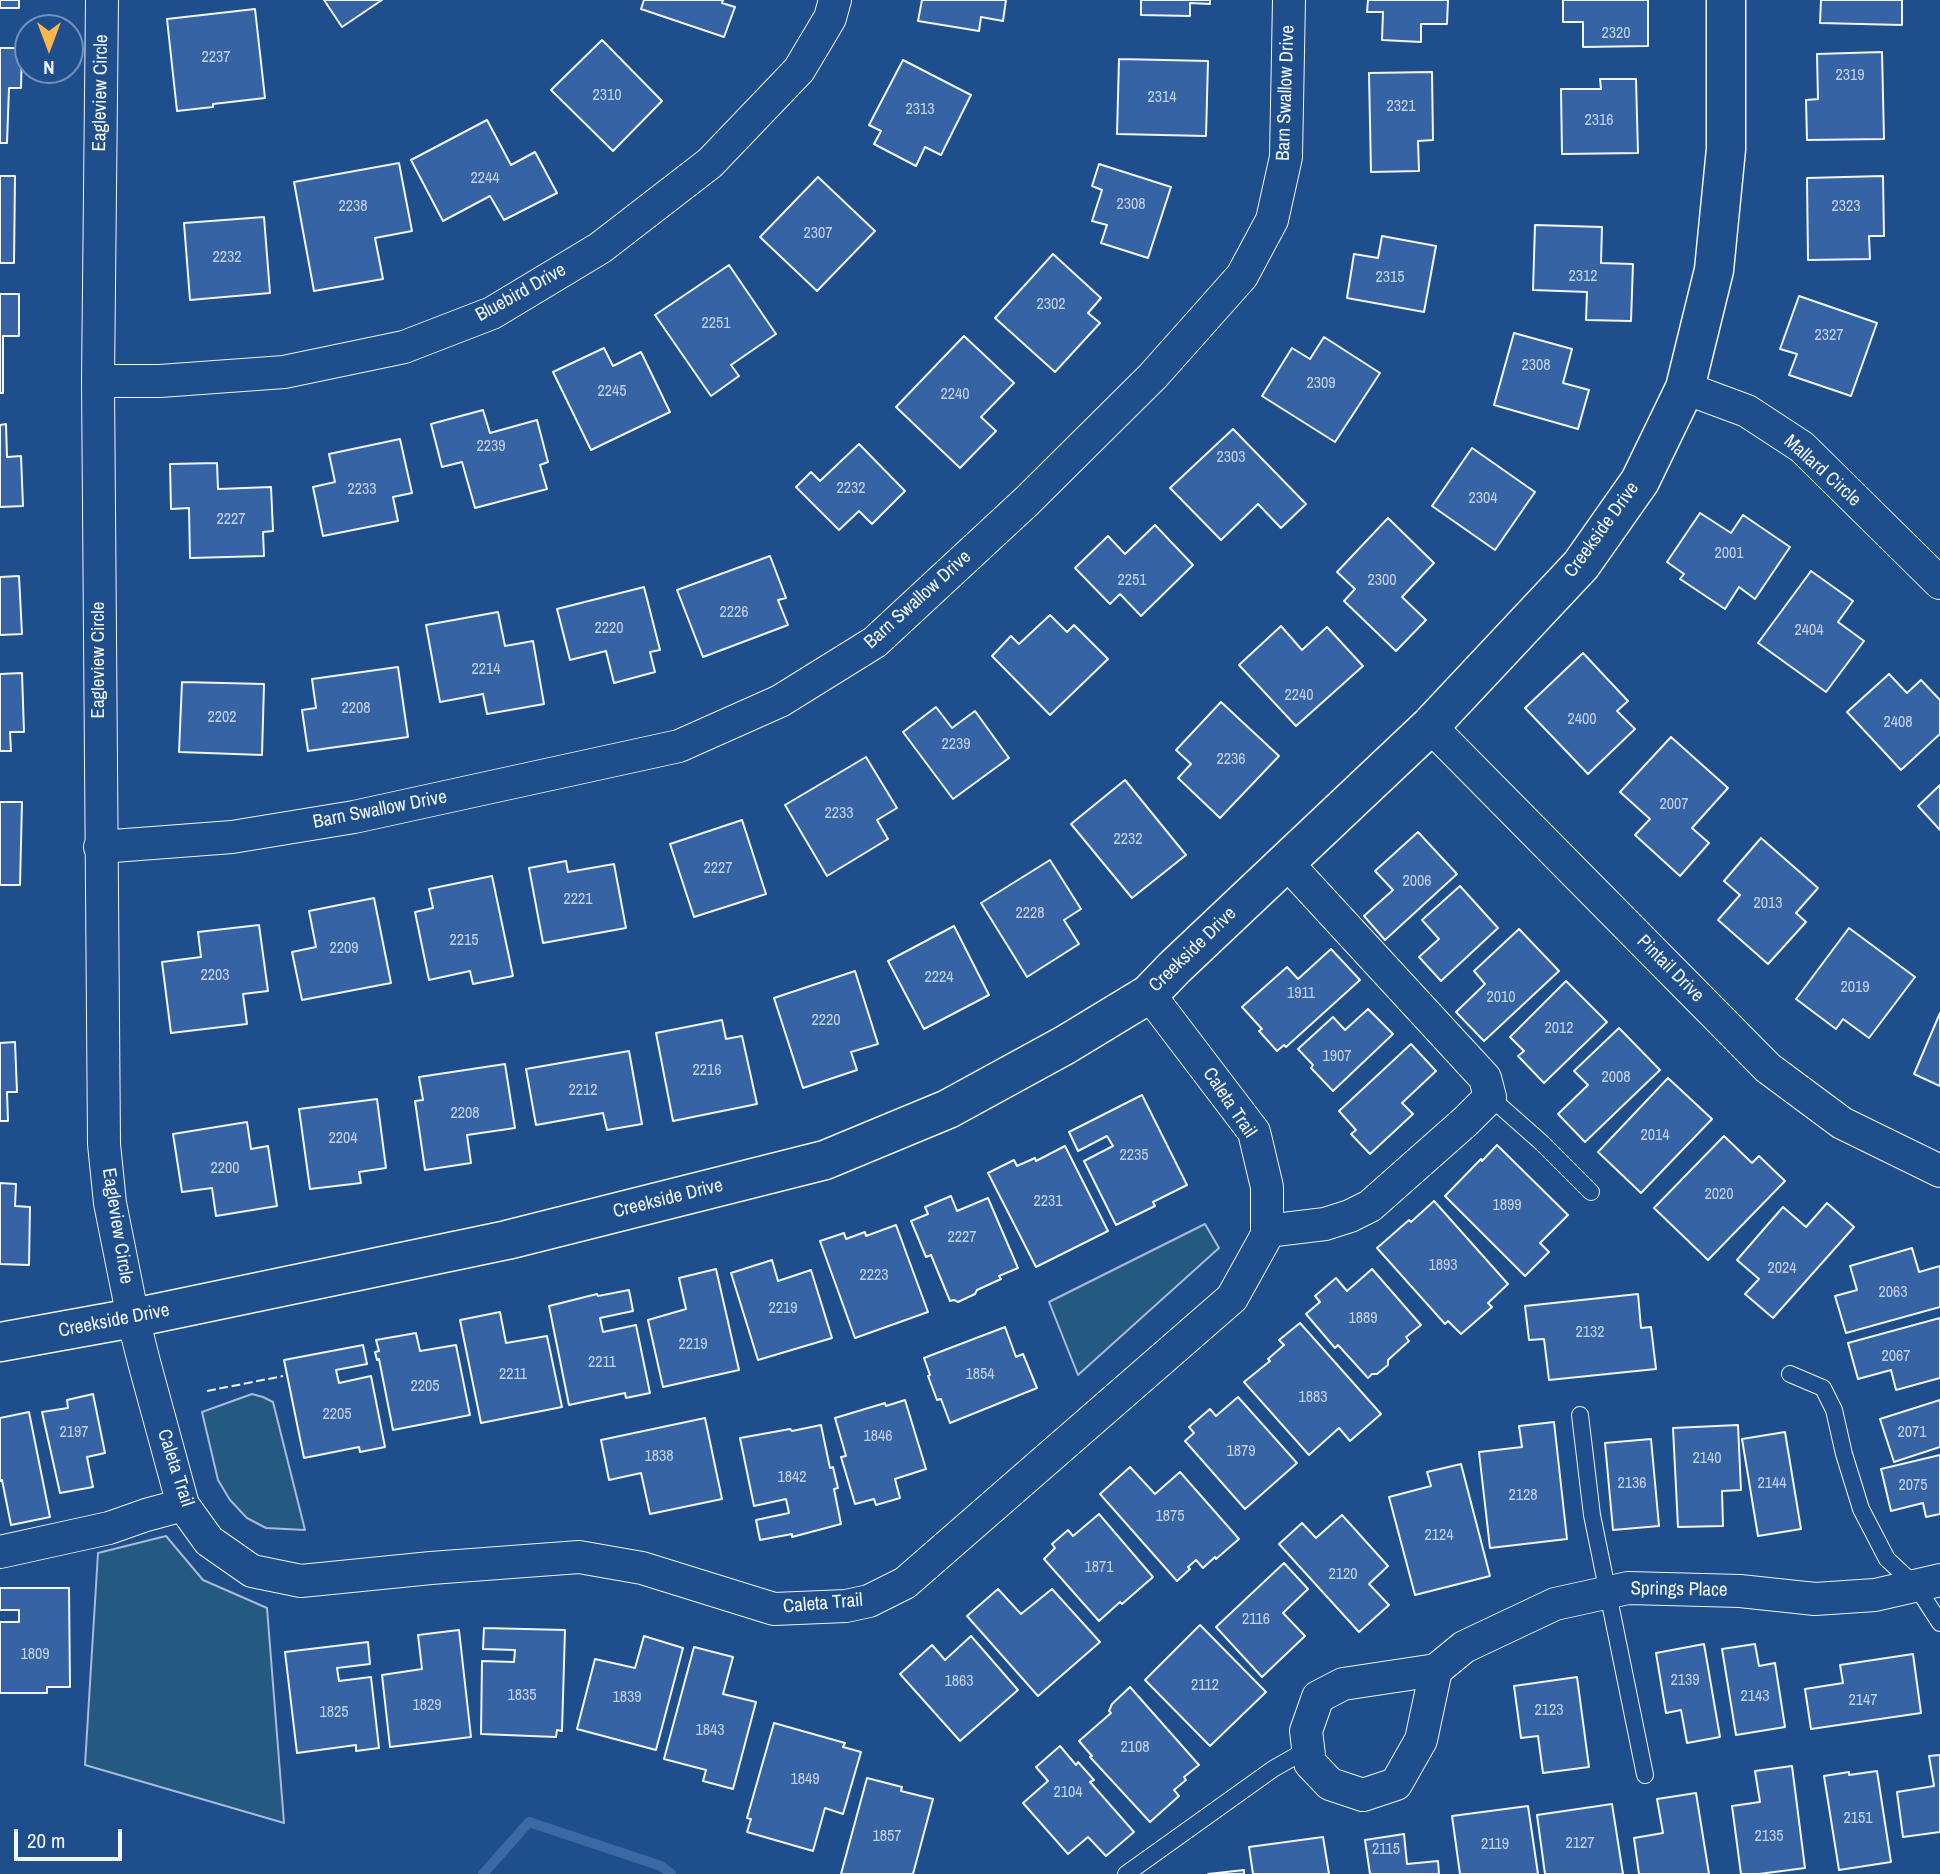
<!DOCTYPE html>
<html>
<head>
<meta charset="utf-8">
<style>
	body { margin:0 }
	#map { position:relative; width:1940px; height:1874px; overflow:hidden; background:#1f4e8c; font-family:"Archivo Narrow",sans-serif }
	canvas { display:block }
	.north { position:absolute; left:14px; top:14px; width:70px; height:70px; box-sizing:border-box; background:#1f4e8c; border:2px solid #7391ba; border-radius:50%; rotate:180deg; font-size:19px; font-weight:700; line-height:28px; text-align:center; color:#f2f6ff }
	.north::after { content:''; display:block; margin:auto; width:24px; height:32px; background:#ffb74d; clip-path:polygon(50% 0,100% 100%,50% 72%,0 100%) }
	.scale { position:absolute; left:14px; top:1829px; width:108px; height:32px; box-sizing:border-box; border:4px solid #f2f6ff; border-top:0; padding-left:9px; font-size:21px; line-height:24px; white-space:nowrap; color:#f2f6ff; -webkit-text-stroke:5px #1f4e8c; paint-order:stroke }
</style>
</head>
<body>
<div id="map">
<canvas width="1940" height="1874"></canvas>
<div class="north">N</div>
<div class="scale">20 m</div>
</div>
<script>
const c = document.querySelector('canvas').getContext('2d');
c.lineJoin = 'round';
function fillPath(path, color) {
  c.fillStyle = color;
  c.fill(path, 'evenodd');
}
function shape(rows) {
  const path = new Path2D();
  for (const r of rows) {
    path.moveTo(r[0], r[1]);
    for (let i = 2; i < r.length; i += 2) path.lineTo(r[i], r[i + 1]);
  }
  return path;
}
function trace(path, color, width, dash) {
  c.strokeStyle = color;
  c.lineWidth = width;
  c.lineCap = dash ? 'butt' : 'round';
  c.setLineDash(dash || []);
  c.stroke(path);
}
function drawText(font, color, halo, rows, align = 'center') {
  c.font = font + ' "Archivo Narrow",sans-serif';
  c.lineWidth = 5;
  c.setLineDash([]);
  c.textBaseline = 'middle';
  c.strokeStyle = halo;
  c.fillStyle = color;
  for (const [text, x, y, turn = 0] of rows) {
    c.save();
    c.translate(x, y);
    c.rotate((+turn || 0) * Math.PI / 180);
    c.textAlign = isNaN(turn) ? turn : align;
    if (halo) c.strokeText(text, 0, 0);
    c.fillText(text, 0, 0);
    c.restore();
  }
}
const green = shape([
	[1205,1224,1219,1248,1078,1375,1049,1302,1205,1224],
	[252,1394,263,1397,273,1402,305,1530,266,1528,247,1518,230,1500,218,1480,202,1412,252,1394],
	[166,1536,203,1580,267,1608,284,1823,85,1765,98,1553,166,1536]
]);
fillPath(green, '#245a82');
trace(green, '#a8bbd7', 2);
trace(shape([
	[483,1874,529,1822,661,1866,671,1874]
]), '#3b69a3', 10);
const building = shape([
	[0,0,19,0,19,8,0,8,0,0],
	[324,0,382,0,342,27,324,0],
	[644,0,723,0,722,3,735,7,724,37,641,9,644,0],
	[922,0,1006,0,1003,21,981,17,979,31,918,21,922,0],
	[1141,0,1210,0,1210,4,1190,3,1190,16,1141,15,1141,0],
	[1368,0,1448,0,1447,24,1421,24,1421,42,1382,40,1383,12,1367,12,1368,0],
	[1563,0,1648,0,1648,46,1583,47,1583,22,1563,22,1563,0],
	[1821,0,1902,0,1902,25,1820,23,1821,0],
	[255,9,265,98,213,104,213,107,177,111,167,19,255,9],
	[602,40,662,101,613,151,551,90,602,40],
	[0,48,22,48,21,88,9,88,7,143,0,143,0,48],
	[1882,52,1884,139,1807,140,1806,100,1818,99,1817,54,1882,52],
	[1119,59,1208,61,1206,136,1117,134,1119,59],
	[903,60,971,95,941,155,925,147,916,166,874,144,881,131,869,125,903,60],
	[1432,72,1433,140,1418,141,1419,171,1371,172,1369,73,1432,72],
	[1600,79,1636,79,1638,153,1562,154,1561,89,1601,89,1600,79],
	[487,120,511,165,535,152,557,193,504,220,490,196,443,221,411,160,487,120],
	[399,163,412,231,375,238,383,279,314,291,294,182,399,163],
	[1099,164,1171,187,1148,258,1101,243,1107,225,1092,221,1102,190,1092,186,1099,164],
	[0,176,15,176,14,263,0,263,0,176],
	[1883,176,1884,236,1869,236,1870,259,1808,260,1807,178,1883,176],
	[818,177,875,231,817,291,760,237,818,177],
	[264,217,270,293,190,300,184,223,264,217],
	[1535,225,1602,227,1601,263,1633,264,1631,321,1586,320,1587,292,1533,290,1535,225],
	[1382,236,1436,246,1424,312,1347,298,1354,254,1378,258,1382,236],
	[1053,254,1101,298,1088,313,1100,323,1055,372,995,318,1053,254],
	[729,265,776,334,731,365,739,376,711,396,655,315,729,265],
	[0,294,19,294,19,336,3,336,3,393,0,393,0,294],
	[1799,296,1877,323,1851,396,1789,375,1797,354,1780,349,1799,296],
	[1514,333,1572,349,1563,383,1589,390,1578,429,1494,405,1514,333],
	[964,336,1014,383,981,417,996,431,960,468,896,407,964,336],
	[1324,337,1380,373,1335,442,1262,396,1292,348,1310,359,1324,337],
	[604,348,613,366,641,352,670,412,591,450,553,372,604,348],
	[483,410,490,433,537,420,548,462,540,465,547,489,475,508,462,462,442,467,431,424,483,410],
	[6,424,7,457,21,456,23,506,0,507,0,425,6,424],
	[1233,429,1306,504,1281,528,1258,504,1221,540,1170,488,1233,429],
	[400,439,412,493,393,497,398,521,323,536,313,487,335,482,329,454,400,439],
	[859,444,905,491,872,524,859,511,839,530,796,487,811,472,820,481,859,444],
	[1472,448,1535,492,1495,550,1432,506,1472,448],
	[217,463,218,489,271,487,273,531,263,532,264,556,190,558,189,508,171,509,170,464,217,463],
	[1700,513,1731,533,1743,515,1790,547,1755,599,1739,587,1725,609,1680,579,1684,574,1667,562,1700,513],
	[1388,518,1434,563,1402,597,1426,620,1396,651,1344,601,1355,589,1337,572,1388,518],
	[1155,525,1193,565,1141,616,1120,594,1110,604,1075,568,1108,536,1125,554,1155,525],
	[770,556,786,598,778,600,788,625,703,657,677,590,770,556],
	[1811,571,1853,601,1838,622,1864,641,1826,692,1758,643,1811,571],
	[19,576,22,634,0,635,0,577,19,576],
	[644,587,660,650,650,652,655,672,614,683,606,651,570,660,557,609,644,587],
	[498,612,505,646,533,641,544,704,487,714,483,694,440,702,426,625,498,612],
	[1050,615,1067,632,1074,625,1108,659,1050,715,992,656,1011,636,1019,644,1050,615],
	[1281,626,1302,650,1327,627,1363,666,1296,726,1239,665,1281,626],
	[1583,653,1628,701,1617,711,1635,729,1588,774,1525,708,1583,653],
	[398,667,408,737,308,751,302,710,316,708,312,679,398,667],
	[22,673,24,732,10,732,11,751,0,751,0,674,22,673],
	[1889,674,1907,693,1921,680,1940,700,1940,734,1901,770,1847,712,1889,674],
	[182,682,264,684,262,755,179,752,182,682],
	[1221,702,1279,756,1220,818,1178,778,1191,764,1176,750,1221,702],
	[936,707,952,728,975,711,1009,758,953,799,903,732,936,707],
	[1671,737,1728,788,1692,828,1709,843,1680,876,1635,835,1650,819,1620,792,1671,737],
	[866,757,897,808,877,820,888,839,827,876,785,805,866,757],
	[1125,780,1186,855,1132,898,1071,824,1125,780],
	[1940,785,1940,830,1918,806,1940,785],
	[0,802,22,802,20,885,0,885,0,802],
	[742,820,766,894,694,917,670,844,742,820],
	[1418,832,1457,874,1385,940,1364,916,1393,890,1375,871,1418,832],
	[1761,838,1818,888,1796,913,1806,922,1768,964,1718,920,1740,895,1724,881,1761,838],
	[1050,860,1081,909,1064,920,1079,944,1027,977,981,903,1050,860],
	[566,861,568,872,614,864,626,928,543,943,529,868,566,861],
	[492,876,513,976,473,984,470,971,429,980,415,912,433,908,429,889,492,876],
	[1460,886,1498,928,1441,981,1419,957,1439,939,1422,920,1460,886],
	[374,898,391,983,302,1000,292,952,316,947,309,911,374,898],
	[259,925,268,991,243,994,247,1024,171,1033,162,962,201,957,198,932,259,925],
	[954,926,989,995,924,1029,888,961,954,926],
	[1849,928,1915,977,1869,1038,1843,1019,1836,1029,1796,999,1849,928],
	[1519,929,1559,971,1484,1041,1456,1012,1485,984,1474,971,1519,929],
	[1331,949,1360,980,1286,1047,1284,1045,1277,1051,1259,1031,1262,1029,1242,1007,1287,967,1298,979,1331,949],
	[855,971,878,1044,851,1052,857,1070,803,1088,774,998,855,971],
	[1566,981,1607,1022,1544,1083,1518,1056,1524,1051,1510,1037,1566,981],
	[1368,1009,1393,1034,1333,1091,1311,1068,1313,1065,1298,1049,1333,1017,1345,1030,1368,1009],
	[1940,1013,1940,1086,1914,1074,1940,1013],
	[722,1020,726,1039,742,1036,757,1104,673,1121,656,1033,722,1020],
	[1619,1028,1660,1070,1585,1142,1558,1114,1588,1085,1574,1071,1619,1028],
	[15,1042,17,1092,7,1092,8,1121,0,1121,0,1043,15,1042],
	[1411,1044,1436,1071,1402,1103,1413,1114,1370,1154,1351,1134,1356,1130,1339,1111,1411,1044],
	[629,1051,642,1124,607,1130,603,1113,536,1125,526,1069,629,1051],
	[505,1064,515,1128,467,1135,471,1163,425,1170,415,1101,423,1100,419,1077,505,1064],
	[1668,1078,1712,1119,1641,1193,1598,1152,1668,1078],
	[1142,1095,1187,1185,1153,1202,1155,1206,1116,1225,1084,1161,1113,1146,1107,1136,1078,1151,1069,1132,1142,1095],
	[377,1099,386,1168,359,1172,361,1183,310,1189,299,1109,377,1099],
	[247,1122,251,1149,268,1146,277,1206,216,1216,212,1188,182,1192,173,1134,247,1122],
	[1724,1136,1752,1163,1759,1156,1785,1181,1708,1260,1654,1208,1724,1136],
	[1497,1145,1568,1215,1540,1243,1549,1252,1525,1276,1445,1196,1481,1159,1482,1161,1497,1145],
	[1065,1146,1108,1231,1036,1267,988,1173,1014,1160,1017,1166,1035,1158,1036,1161,1065,1146],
	[0,1183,16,1184,15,1206,30,1207,29,1265,0,1264,0,1183],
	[951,1196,957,1211,988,1198,1018,1268,999,1276,1001,1279,977,1290,975,1294,958,1302,954,1300,950,1301,931,1255,926,1257,911,1221,928,1214,925,1207,951,1196],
	[1434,1201,1508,1284,1488,1303,1492,1307,1461,1334,1448,1321,1445,1324,1377,1248,1409,1220,1411,1222,1434,1201],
	[1827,1203,1854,1227,1773,1318,1745,1294,1759,1279,1737,1260,1783,1207,1806,1227,1827,1203],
	[896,1225,928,1312,855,1338,820,1241,844,1233,846,1239,865,1232,866,1236,896,1225],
	[1912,1248,1919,1272,1940,1266,1940,1307,1846,1333,1835,1296,1857,1290,1850,1266,1912,1248],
	[772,1260,778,1281,811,1270,832,1338,758,1360,731,1273,772,1260],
	[716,1269,739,1370,663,1387,648,1320,686,1309,679,1278,716,1269],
	[1372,1269,1421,1325,1406,1337,1409,1341,1388,1360,1388,1365,1377,1374,1372,1374,1368,1378,1338,1345,1335,1348,1306,1314,1320,1302,1315,1296,1336,1278,1347,1291,1372,1269],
	[629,1290,633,1311,600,1318,603,1332,636,1325,650,1393,626,1398,625,1393,569,1405,549,1306,597,1294,598,1296,629,1290],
	[1638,1294,1641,1328,1651,1327,1656,1369,1549,1380,1544,1339,1529,1340,1525,1306,1638,1294],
	[500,1312,506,1343,547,1336,562,1407,481,1423,460,1320,500,1312],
	[1940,1318,1940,1378,1896,1390,1891,1370,1858,1379,1848,1343,1940,1318],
	[1300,1323,1381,1414,1350,1441,1339,1428,1309,1455,1244,1382,1270,1361,1268,1359,1284,1345,1279,1340,1300,1323],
	[1005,1327,1016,1357,1023,1354,1037,1388,950,1423,941,1399,937,1400,928,1376,930,1375,924,1358,1005,1327],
	[416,1333,420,1351,456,1345,470,1415,393,1430,379,1359,377,1360,375,1352,379,1351,376,1340,416,1333],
	[363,1345,367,1364,336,1370,339,1383,371,1376,385,1447,360,1452,359,1447,304,1458,284,1360,363,1345],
	[93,1394,105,1453,87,1457,93,1487,60,1493,42,1412,68,1408,67,1400,93,1394],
	[1238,1397,1297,1463,1245,1509,1185,1441,1194,1433,1189,1427,1210,1409,1216,1416,1238,1397],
	[905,1400,926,1469,895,1479,900,1498,876,1505,874,1499,855,1504,841,1457,846,1456,835,1418,885,1403,886,1406,905,1400],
	[1940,1400,1940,1447,1894,1462,1880,1419,1940,1400],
	[29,1412,50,1517,11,1525,2,1480,0,1481,0,1418,29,1412],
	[705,1418,722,1499,650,1514,641,1473,609,1480,601,1440,705,1418],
	[1554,1422,1567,1539,1490,1548,1479,1452,1522,1447,1519,1426,1554,1422],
	[821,1425,830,1468,833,1467,838,1488,834,1489,841,1524,792,1537,792,1534,760,1540,756,1520,789,1513,786,1499,754,1506,740,1438,790,1429,792,1431,821,1425],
	[1738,1425,1741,1490,1722,1491,1723,1526,1678,1527,1673,1428,1738,1425],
	[1785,1432,1801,1529,1758,1536,1742,1439,1785,1432],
	[1651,1439,1659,1526,1613,1530,1605,1443,1651,1439],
	[1940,1455,1940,1514,1926,1517,1923,1503,1891,1511,1881,1469,1940,1455],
	[1461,1464,1490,1576,1415,1595,1389,1497,1431,1486,1427,1472,1461,1464],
	[1130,1467,1155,1494,1180,1472,1239,1539,1216,1559,1215,1557,1203,1568,1196,1560,1188,1567,1190,1569,1177,1581,1100,1494,1130,1467],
	[1099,1514,1153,1577,1122,1604,1120,1602,1099,1621,1044,1559,1055,1548,1052,1544,1068,1530,1073,1536,1099,1514],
	[1342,1515,1388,1566,1369,1584,1389,1605,1359,1632,1279,1544,1302,1523,1316,1538,1342,1515],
	[1284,1563,1308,1589,1283,1613,1305,1636,1262,1677,1216,1627,1284,1563],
	[0,1588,69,1588,70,1687,47,1687,47,1693,0,1693,0,1622,19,1622,19,1610,0,1610,0,1588],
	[998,1589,1021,1614,1052,1589,1100,1642,1038,1696,967,1616,998,1589],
	[1200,1625,1266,1692,1210,1746,1145,1680,1200,1625],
	[484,1628,565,1630,562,1731,557,1730,556,1737,481,1734,482,1661,514,1662,515,1650,483,1649,484,1628],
	[459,1630,471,1737,390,1747,382,1675,422,1669,418,1635,459,1630],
	[644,1636,683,1648,656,1750,577,1729,595,1659,635,1668,644,1636],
	[971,1636,1018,1690,960,1741,900,1674,932,1645,945,1660,971,1636],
	[368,1642,370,1664,337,1668,339,1681,371,1677,379,1748,356,1751,356,1745,297,1753,285,1652,368,1642],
	[1704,1644,1720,1737,1687,1743,1681,1710,1666,1713,1656,1653,1704,1644],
	[1755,1644,1759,1666,1775,1663,1785,1727,1736,1735,1722,1649,1755,1644],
	[694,1647,733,1657,723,1694,756,1702,733,1789,703,1781,706,1770,664,1759,694,1647],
	[1913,1654,1921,1713,1811,1729,1805,1689,1843,1683,1840,1665,1913,1654],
	[1577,1677,1589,1767,1543,1773,1538,1736,1521,1738,1514,1686,1577,1677],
	[1130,1687,1199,1765,1184,1777,1186,1780,1174,1790,1179,1796,1150,1822,1090,1757,1092,1756,1079,1741,1111,1713,1109,1711,1112,1704,1130,1687],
	[774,1723,845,1743,843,1747,861,1752,843,1814,825,1808,813,1851,747,1832,751,1819,747,1818,774,1723],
	[1060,1746,1076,1765,1078,1762,1094,1780,1090,1782,1134,1832,1106,1856,1088,1837,1068,1854,1023,1803,1048,1781,1036,1767,1060,1746],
	[1940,1755,1940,1832,1903,1837,1897,1792,1934,1786,1929,1756,1940,1755],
	[1792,1766,1805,1868,1759,1874,1741,1874,1732,1806,1760,1802,1755,1771,1792,1766],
	[1877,1771,1891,1862,1839,1870,1824,1776,1849,1772,1849,1775,1877,1771],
	[867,1778,902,1787,901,1791,933,1799,913,1874,841,1874,867,1778],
	[1696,1793,1709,1874,1639,1874,1634,1838,1663,1833,1657,1799,1696,1793],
	[1612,1804,1623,1874,1545,1874,1537,1815,1612,1804],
	[1528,1806,1538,1874,1460,1874,1452,1816,1528,1806],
	[1404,1834,1407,1864,1438,1861,1439,1874,1370,1874,1365,1840,1404,1834],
	[1323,1837,1329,1874,1253,1874,1249,1847,1323,1837],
	[1244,1870,1244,1874,1208,1874,1244,1870]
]);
fillPath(building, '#3563a3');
trace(building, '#f2f6ff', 2);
const lane = shape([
	[1490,1097,1542,1143,1591,1192],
	[1790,1374,1823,1388,1834,1410,1844,1454,1861,1509,1887,1559,1916,1586,1940,1623],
	[1580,1415,1592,1515,1645,1775],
	[1126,1874,1273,1769,1308,1749]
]);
const street = shape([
	[102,0,98,381,104,1144,110,1203,133,1318,144,1362,183,1505,209,1541,252,1571,301,1581,431,1568,579,1557,642,1568,774,1609,846,1606,869,1601,905,1583,1232,1298,1267,1235,1267,1187,1254,1132,1149,994],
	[98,381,160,381,284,372,404,347,492,313,600,248,710,163,799,70,830,18,835,0],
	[1685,388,1747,411,1802,447,1940,583],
	[1430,726,1768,1068,1842,1123,1940,1171],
	[100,847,232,837,354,817,679,746,780,701,875,642,1027,501,1153,376,1242,276,1272,220,1286,157,1289,0],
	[1267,1231,1325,1224,1350,1216,1370,1206,1466,1121,1490,1097,1485,1078,1286,862],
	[0,1552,109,1528,146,1515,183,1505],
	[1436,1670,1464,1647,1555,1604,1628,1588,1740,1591,1815,1599,1875,1595,1940,1580],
	[1436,1670,1421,1740,1396,1784,1363,1795,1330,1784,1310,1763,1306,1731,1318,1697,1343,1684,1436,1670]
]);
const secondary = shape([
	[0,1342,133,1318,507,1240,825,1160,948,1109,1065,1045,1149,994,1174,968,1430,726,1581,565,1640,481,1685,388,1714,270,1726,149,1726,0]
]);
trace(lane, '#f2f6ff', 18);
trace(street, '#f2f6ff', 34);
trace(secondary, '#f2f6ff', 41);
trace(lane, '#1f4e8c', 16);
trace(street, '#1f4e8c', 32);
trace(secondary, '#1f4e8c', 38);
trace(shape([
	[207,1391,283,1376]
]), '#f2f6ff', 2, [9, 3.5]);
drawText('16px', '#c3d1e8', null, [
	["2320",1616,34],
	["2237",216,58],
	["2319",1850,76],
	["2310",607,96],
	["2314",1162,98],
	["2321",1401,107],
	["2313",920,110],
	["2316",1599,121],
	["2244",485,179],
	["2308",1131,205],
	["2238",353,207],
	["2323",1846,207],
	["2307",818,234],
	["2232",227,258],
	["2312",1583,277],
	["2315",1390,278],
	["2302",1051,305],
	["2251",716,324],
	["2327",1829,336],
	["2308",1536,366],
	["2309",1321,384],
	["2245",612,392],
	["2240",955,395],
	["2239",491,447],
	["2303",1231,458],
	["2232",851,489],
	["2233",362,490],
	["2304",1483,499],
	["2227",231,520],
	["2001",1729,554],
	["2251",1132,581],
	["2300",1382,581],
	["2226",734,613],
	["2220",609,629],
	["2404",1809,631],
	["2214",486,670],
	["2240",1299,696],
	["2208",356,709],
	["2202",222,718],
	["2400",1582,720],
	["2408",1898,723],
	["2239",956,745],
	["2236",1231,760],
	["2007",1674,805],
	["2233",839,814],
	["2232",1128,840],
	["2227",718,869],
	["2006",1417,882],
	["2221",578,900],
	["2013",1768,904],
	["2228",1030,914],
	["2215",464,941],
	["2209",344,949],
	["2203",215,976],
	["2224",939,978],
	["2019",1855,988],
	["1911",1301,994],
	["2010",1501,998],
	["2220",826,1021],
	["2012",1559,1029],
	["1907",1337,1057],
	["2216",707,1071],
	["2008",1616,1078],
	["2212",583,1091],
	["2208",465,1114],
	["2014",1655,1136],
	["2204",343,1139],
	["2235",1134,1156],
	["2200",225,1169],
	["2020",1719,1195],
	["2231",1048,1202],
	["1899",1507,1206],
	["2227",962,1238],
	["1893",1443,1266],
	["2024",1782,1269],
	["2223",874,1276],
	["2063",1893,1293],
	["2219",783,1309],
	["1889",1363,1319],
	["2132",1590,1333],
	["2219",693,1345],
	["2067",1896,1357],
	["2211",602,1363],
	["2211",513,1375],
	["1854",980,1375],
	["2205",425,1387],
	["1883",1313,1398],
	["2205",337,1415],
	["2197",74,1433],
	["2071",1912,1433],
	["1846",878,1437],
	["1879",1241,1452],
	["1838",659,1457],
	["2140",1707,1459],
	["1842",792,1478],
	["2136",1632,1484],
	["2144",1772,1484],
	["2075",1913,1486],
	["2128",1523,1496],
	["1875",1170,1517],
	["2124",1439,1536],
	["1871",1099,1568],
	["2120",1343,1575],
	["2116",1256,1620],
	["1809",35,1655],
	["2139",1685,1681],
	["1863",959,1682],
	["2112",1205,1686],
	["1835",522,1696],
	["2143",1755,1697],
	["1839",627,1698],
	["2147",1863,1701],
	["1829",427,1706],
	["2123",1549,1711],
	["1825",334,1713],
	["1843",710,1731],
	["2108",1135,1748],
	["1849",805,1780],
	["2104",1068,1793],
	["2151",1858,1819],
	["1857",887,1837],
	["2135",1769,1837],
	["2127",1580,1844],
	["2119",1495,1845],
	["2115",1386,1850]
]);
drawText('19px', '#f2f6ff', '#1f4e8c', [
	["Eagleview Circle",101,93,-89],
	["Barn Swallow Drive",1286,93,-88],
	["Bluebird Drive",521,293,-29],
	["Mallard Circle",1822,471,42],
	["Creekside Drive",1602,530,-54],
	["Barn Swallow Drive",918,600,-42],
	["Eagleview Circle",99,660,-90],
	["Barn Swallow Drive",380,810,-11],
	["Creekside Drive",1193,950,-44],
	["Pintail Drive",1670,969,45],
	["Caleta Trail",1229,1103,56],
	["Creekside Drive",668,1199,-14],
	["Eagleview Circle",117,1226,81],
	["Creekside Drive",114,1321,-11],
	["Caleta Trail",175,1468,72],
	["Springs Place",1679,1590,1],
	["Caleta Trail",823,1604,-5]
]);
</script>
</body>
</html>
